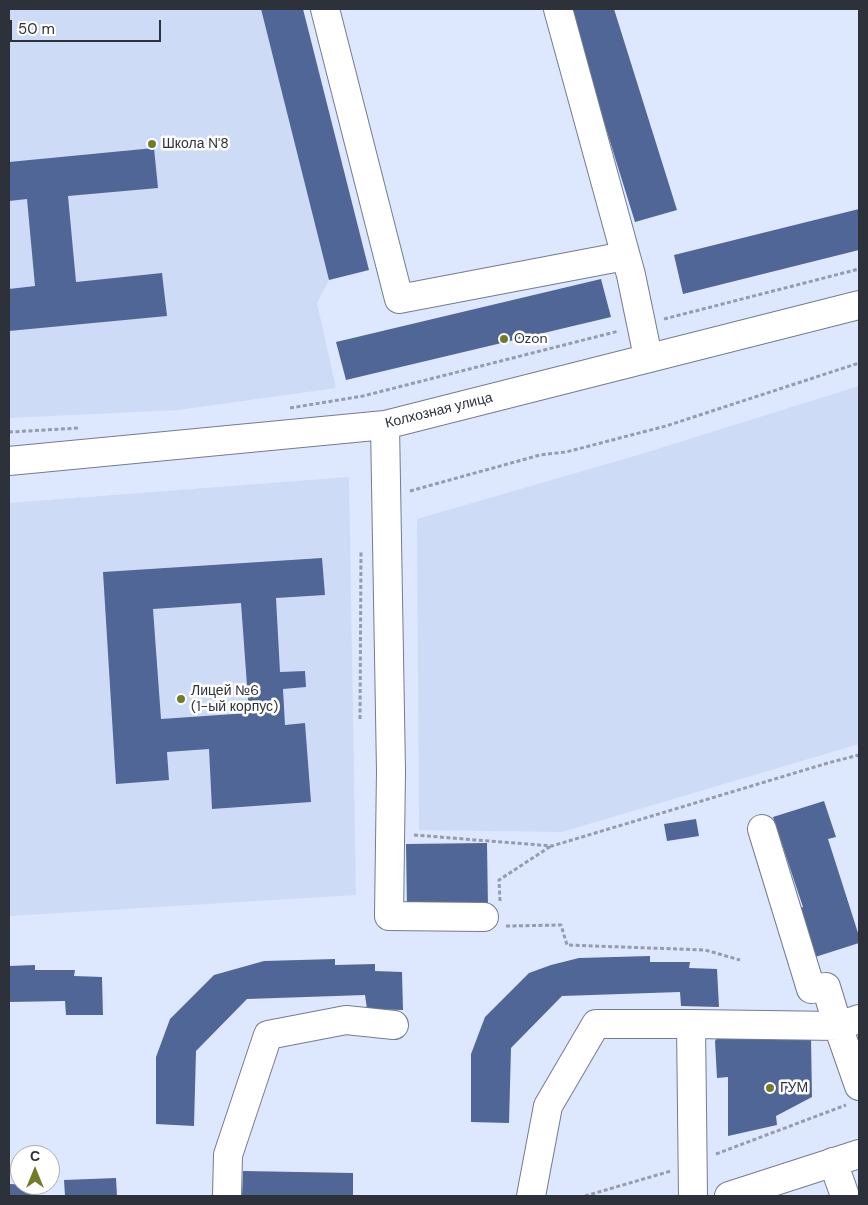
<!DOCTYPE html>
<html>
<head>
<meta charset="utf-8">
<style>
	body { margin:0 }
	#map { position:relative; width:868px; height:1205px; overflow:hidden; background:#dde7fe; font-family:"DM Sans",sans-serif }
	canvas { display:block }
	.frame { position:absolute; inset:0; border:10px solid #2d313a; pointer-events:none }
	.north { position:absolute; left:10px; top:1145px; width:50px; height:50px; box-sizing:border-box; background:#fff; border:1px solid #abadb0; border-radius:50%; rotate:0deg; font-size:14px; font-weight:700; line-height:20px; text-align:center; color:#2d313a }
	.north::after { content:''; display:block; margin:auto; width:18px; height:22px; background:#727b27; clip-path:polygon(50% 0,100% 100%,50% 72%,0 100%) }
	.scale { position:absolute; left:10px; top:20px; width:151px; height:22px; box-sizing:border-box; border:2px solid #2d313a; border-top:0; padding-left:6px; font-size:15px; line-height:18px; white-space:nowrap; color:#2d313a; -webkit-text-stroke:4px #fff; paint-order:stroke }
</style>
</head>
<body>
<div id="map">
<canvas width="868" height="1205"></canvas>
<div class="frame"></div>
<div class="north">С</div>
<div class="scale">50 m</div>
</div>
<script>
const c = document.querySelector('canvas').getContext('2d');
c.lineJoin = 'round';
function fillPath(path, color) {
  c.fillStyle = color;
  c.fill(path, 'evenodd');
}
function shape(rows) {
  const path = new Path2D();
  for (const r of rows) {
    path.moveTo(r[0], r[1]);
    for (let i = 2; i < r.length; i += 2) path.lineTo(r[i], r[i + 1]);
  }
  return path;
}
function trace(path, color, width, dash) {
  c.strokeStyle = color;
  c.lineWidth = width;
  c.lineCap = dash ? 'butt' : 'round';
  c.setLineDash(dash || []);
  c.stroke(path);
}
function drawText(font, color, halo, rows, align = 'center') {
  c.font = font + ' "DM Sans",sans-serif';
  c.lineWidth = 5;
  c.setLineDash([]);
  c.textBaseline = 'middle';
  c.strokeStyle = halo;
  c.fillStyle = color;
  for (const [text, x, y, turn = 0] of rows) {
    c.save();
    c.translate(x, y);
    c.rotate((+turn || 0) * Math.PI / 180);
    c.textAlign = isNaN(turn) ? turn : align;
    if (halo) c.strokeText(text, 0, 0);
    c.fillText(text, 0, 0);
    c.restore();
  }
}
fillPath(shape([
	[9,9,261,9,329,280,317,303,336,388,178,410,9,418],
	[859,386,859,744,562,832,419,830,417,519,638,455],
	[349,477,356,895,9,916,9,503]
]), '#cddbf7');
fillPath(shape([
	[261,9,303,9,369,270,329,280],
	[569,9,614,9,677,210,635,222],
	[154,148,158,188,68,196,76,282,162,273,167,316,9,331,9,289,35,286,27,199,9,201,9,162],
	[859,209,859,250,683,294,674,255],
	[601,279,611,317,346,380,336,342],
	[322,558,325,595,276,598,280,672,305,671,306,687,283,689,285,725,305,723,311,802,212,809,209,749,167,752,169,780,116,784,103,572],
	[241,603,249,713,161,719,153,609],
	[824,801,836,837,828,839,859,936,859,943,809,959,794,910,803,907,773,817],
	[696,819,699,836,667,841,664,824],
	[487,843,488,908,407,909,406,844],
	[650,956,650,962,690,962,689,968,717,969,719,1007,681,1006,680,992,562,996,511,1048,509,1123,471,1122,471,1054,485,1017,529,973,551,965,579,958],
	[335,959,335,965,375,964,375,971,402,972,403,1010,367,1009,365,995,247,999,196,1051,194,1126,156,1124,156,1057,170,1019,214,975,264,961],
	[35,965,35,970,75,970,74,976,102,977,103,1015,66,1015,65,1001,9,1002,9,966],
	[763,1031,763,1040,811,1039,812,1097,776,1116,777,1125,728,1136,728,1077,717,1078,715,1041,722,1032],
	[243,1171,353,1173,353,1196,242,1196],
	[116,1178,117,1196,65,1196,64,1180],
	[9,1184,36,1185,36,1196,9,1196]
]), '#506696');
const minor = shape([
	[325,9,399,299,625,256],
	[558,9,631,275,648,357],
	[385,425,391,771,389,916,484,917],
	[9,461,385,425,859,305],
	[762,829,811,989,826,987,838,1026,859,1086],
	[691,1024,838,1026,859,1019],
	[833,1162,845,1196],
	[227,1196,228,1155,268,1035,346,1020,394,1025],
	[531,1196,548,1106,596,1024,691,1024,693,1196]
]);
const major = shape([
	[729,1196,859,1154]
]);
trace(minor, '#737c90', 30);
trace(major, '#737c90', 30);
trace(shape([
	[664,319,859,269],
	[290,408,363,396,619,331],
	[9,432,80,428],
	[410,491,540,455,566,452,666,426,859,363],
	[360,719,361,551],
	[414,835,552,846,828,763,859,755],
	[500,901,499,880,551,846],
	[506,926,561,925,567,945,705,950,740,960],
	[716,1154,846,1105],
	[585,1196,671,1171]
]), '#949cad', 3, [4, 2.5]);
trace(minor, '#fff', 28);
trace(major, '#fff', 28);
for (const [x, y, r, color] of [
	[152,144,5,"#727b27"],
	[504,339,5,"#727b27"],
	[181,699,5,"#727b27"],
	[770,1088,5,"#727b27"]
]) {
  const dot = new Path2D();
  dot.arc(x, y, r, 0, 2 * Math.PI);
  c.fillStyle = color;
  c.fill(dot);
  trace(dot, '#fff', 2);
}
drawText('14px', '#2d313a', '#fff', [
	["Школа N'8",162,144],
	["Ozon",514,339],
	["Лицей №6",191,691],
	["(1-ый корпус)",191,707],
	["ГУМ",780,1088]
], 'left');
drawText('14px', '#2d313a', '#fff', [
	["Колхозная улица",439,411,-14]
]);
</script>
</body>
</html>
